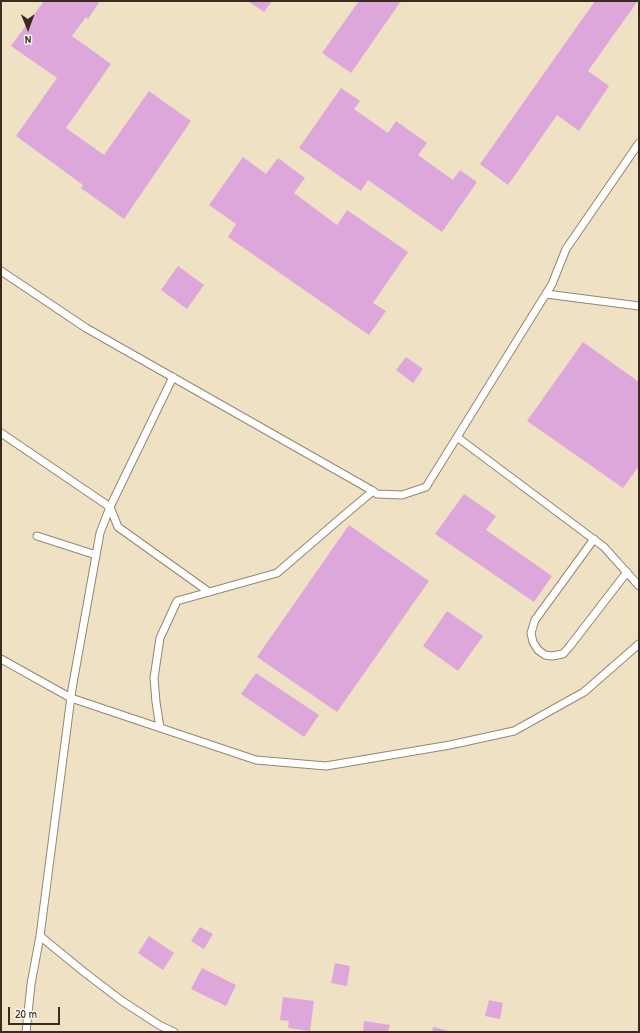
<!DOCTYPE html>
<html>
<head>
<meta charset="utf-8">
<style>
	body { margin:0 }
	#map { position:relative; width:640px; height:1033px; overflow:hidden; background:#efe1c4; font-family:"Patrick Hand",sans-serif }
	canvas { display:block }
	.frame { position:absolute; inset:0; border:2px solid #3b2a1e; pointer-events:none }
	.north { position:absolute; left:8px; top:8px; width:40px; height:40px; -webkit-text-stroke:3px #f6f6f2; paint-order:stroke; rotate:179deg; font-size:11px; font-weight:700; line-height:16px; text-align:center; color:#3b2a1e }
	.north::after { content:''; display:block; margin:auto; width:14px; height:18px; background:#3b2a1e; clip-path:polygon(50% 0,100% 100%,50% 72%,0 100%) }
	.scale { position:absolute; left:8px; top:1007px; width:52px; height:18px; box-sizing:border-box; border:2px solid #3b2a1e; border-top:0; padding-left:5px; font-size:12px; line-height:14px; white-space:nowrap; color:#3b2a1e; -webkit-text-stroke:3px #f6f6f2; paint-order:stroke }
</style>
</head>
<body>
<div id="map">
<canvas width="640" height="1033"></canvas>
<div class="frame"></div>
<div class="north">N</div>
<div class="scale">20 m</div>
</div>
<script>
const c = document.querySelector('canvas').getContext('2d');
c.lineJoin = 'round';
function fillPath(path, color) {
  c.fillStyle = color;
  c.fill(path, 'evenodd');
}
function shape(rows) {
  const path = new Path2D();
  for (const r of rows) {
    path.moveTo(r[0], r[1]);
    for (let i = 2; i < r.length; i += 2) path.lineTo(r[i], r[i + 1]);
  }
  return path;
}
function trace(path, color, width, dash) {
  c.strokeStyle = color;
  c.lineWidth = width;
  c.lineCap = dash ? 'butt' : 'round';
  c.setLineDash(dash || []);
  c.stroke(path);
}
fillPath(shape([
	[44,1,100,1,88,19,86,17,72,36,111,64,66,128,104,155,149,91,191,121,124,219,81,188,83,185,16,136,57,78,11,46],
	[248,1,272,1,264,12],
	[359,1,401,1,351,73,322,53],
	[595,1,635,1,637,2,588,71,609,86,579,131,557,115,508,185,480,164],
	[341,88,360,101,354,109,388,133,396,121,427,143,418,155,453,180,460,170,477,182,442,232,368,180,361,191,299,148],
	[243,157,266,174,278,158,305,178,294,193,337,225,347,210,408,252,373,303,386,311,369,335,228,237,236,224,209,205],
	[178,266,204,285,187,309,161,290],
	[583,342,639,382,639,466,623,488,527,421],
	[406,357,423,369,413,383,396,370],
	[464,494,496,516,486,530,552,576,534,602,435,534],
	[349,525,429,581,337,712,257,657],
	[447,611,483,636,458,671,423,646],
	[256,673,319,715,304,737,241,694],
	[200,927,213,934,204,949,191,941],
	[149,936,174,953,163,970,138,953],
	[335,963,350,966,347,986,331,983],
	[202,968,236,985,226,1006,191,989],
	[283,997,314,1001,310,1031,288,1028,289,1021,280,1020],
	[489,1000,503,1003,500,1019,485,1016],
	[364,1021,390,1025,388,1032,363,1032],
	[433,1027,449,1031,449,1032,432,1032]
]), '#dea7db');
const lane = shape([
	[1,271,86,328,373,491,377,494,402,495,426,487,552,284,566,249,639,143],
	[546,294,639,306],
	[1,433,110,507,118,527,209,592],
	[457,437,604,547,639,586],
	[37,536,96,555],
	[594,539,535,620,531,633,533,642,538,650,545,655,552,656,563,654,570,646,627,572],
	[1,659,71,698,256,760,326,766,450,745,514,731,584,692,639,644],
	[160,728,156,702,154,678,160,638,177,601,277,573,342,517,373,491],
	[40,936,84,972,122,1001,159,1025,174,1032],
	[26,1032,31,984,40,936,72,689,100,533,110,507,173,377]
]);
trace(lane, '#958671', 9);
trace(lane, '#fff', 7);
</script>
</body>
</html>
